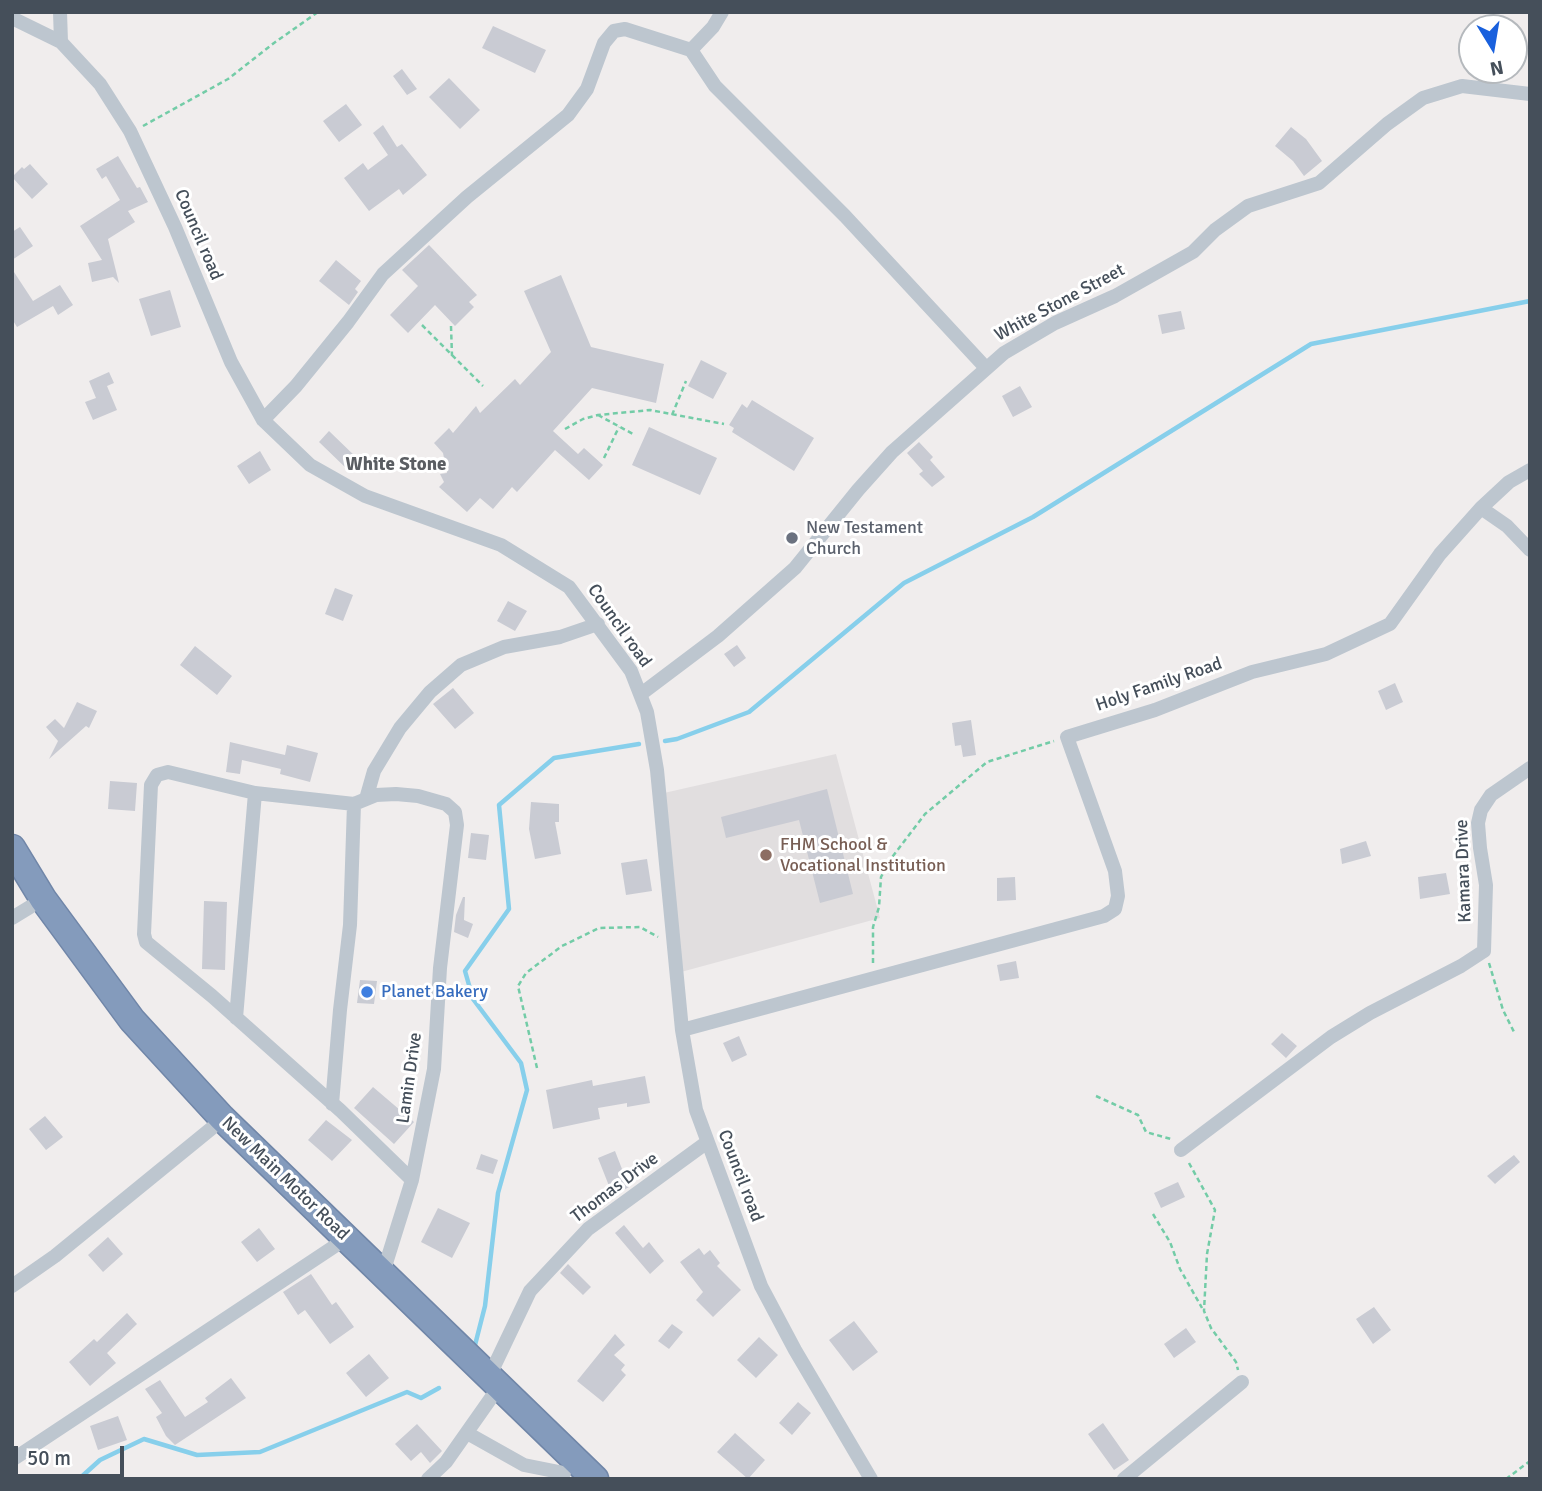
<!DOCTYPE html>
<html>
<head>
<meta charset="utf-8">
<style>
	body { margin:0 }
	#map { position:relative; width:1542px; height:1491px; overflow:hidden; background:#f0eded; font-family:Signika,sans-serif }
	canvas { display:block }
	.frame { position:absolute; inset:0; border:14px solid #454f5a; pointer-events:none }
	.north { position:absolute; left:1458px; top:14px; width:70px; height:70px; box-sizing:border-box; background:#fff; border:2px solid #b5b9bd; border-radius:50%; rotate:169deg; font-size:19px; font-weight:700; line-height:28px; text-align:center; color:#454f5a }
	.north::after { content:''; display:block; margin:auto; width:24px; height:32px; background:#1960dd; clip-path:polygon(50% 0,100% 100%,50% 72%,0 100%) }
	.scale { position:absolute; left:14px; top:1446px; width:110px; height:32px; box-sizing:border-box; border:4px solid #454f5a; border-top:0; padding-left:9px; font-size:21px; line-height:24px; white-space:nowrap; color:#454f5a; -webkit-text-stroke:5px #fff; paint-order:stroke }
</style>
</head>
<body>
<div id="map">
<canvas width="1542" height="1491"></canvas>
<div class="frame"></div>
<div class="north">N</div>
<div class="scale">50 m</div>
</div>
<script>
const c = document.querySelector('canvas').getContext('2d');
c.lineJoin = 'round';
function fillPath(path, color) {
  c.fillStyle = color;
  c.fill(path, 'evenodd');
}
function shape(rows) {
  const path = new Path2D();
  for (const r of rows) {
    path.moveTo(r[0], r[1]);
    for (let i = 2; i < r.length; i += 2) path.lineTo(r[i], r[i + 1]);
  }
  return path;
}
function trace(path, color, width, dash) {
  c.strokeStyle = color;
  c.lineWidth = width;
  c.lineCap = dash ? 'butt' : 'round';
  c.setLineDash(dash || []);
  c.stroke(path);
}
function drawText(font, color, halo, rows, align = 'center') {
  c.font = font + ' Signika,sans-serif';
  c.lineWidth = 6;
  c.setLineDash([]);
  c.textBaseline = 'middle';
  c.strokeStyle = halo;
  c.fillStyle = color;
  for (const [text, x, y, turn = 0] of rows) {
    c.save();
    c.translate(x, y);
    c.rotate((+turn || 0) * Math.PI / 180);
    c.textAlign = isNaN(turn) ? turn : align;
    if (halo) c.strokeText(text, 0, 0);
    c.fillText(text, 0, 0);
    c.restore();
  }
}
fillPath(shape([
	[836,754,880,918,681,972,664,793]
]), '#e1dedf');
trace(shape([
	[665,741,677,739,749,712,904,583,1033,517,1311,344,1530,301],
	[474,1349,485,1306,498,1193,527,1090,521,1063,473,999,465,971,509,909,499,805,554,758,639,744],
	[79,1479,100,1460,144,1439,197,1455,260,1452,407,1392,421,1398,439,1388]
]), '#87cfeb', 4.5);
fillPath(shape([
	[493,26,546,50,535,73,482,48],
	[402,69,417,89,407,95,393,76],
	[449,78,480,110,460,129,429,97],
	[346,104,362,125,339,142,323,121],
	[383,125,397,147,402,144,427,175,403,195,399,189,369,211,344,178,363,163,368,170,388,155,373,133],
	[1291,127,1306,139,1322,161,1304,176,1293,161,1275,146],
	[118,156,137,188,140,187,148,202,128,211,135,222,108,239,119,283,113,277,92,282,88,263,102,260,80,226,120,200,106,176,102,179,96,169],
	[30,164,48,184,32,199,12,177,22,167,24,169],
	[20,227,33,246,12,260,12,232],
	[429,245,477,295,469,302,474,307,455,326,435,305,408,333,390,315,418,286,402,270],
	[336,260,361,281,355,289,358,292,349,305,319,281],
	[12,269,33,301,60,285,73,305,58,315,53,306,17,327,12,319],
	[561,275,591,347,664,364,656,403,592,388,553,431,578,454,584,448,603,465,589,480,555,450,517,492,512,487,493,509,480,498,467,512,439,487,444,482,440,474,447,473,443,453,434,443,449,428,453,433,476,406,480,413,515,379,520,385,551,352,524,291],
	[170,290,181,327,151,336,139,299],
	[1181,311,1185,329,1162,334,1158,315],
	[701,360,727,373,713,399,688,386],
	[109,372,114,383,107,386,117,410,93,420,85,402,96,398,89,381],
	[1020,386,1032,407,1013,417,1002,396],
	[752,400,814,438,794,471,732,432,734,428,729,425,742,404,747,408],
	[649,427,717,458,700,495,632,465],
	[329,431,358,459,348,470,319,442],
	[919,442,933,457,930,460,945,477,932,487,919,474,923,471,907,453],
	[260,451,271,470,249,484,237,466],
	[335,588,353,595,343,621,325,614],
	[508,601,527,611,515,631,497,621],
	[737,645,746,658,734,667,724,654],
	[195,646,232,676,217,695,180,665],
	[1395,683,1403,702,1386,710,1378,691],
	[453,688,474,713,455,729,433,704],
	[77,702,97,711,89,728,86,726,49,759,58,741,46,727,55,719,64,728],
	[971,720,976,755,963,757,961,745,955,746,952,723],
	[230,742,285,755,287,745,318,753,310,782,280,774,281,769,242,760,240,774,226,772],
	[110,781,137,783,135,811,108,809],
	[827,789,853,894,820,903,799,820,726,838,721,817],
	[531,802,559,804,559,822,555,822,561,854,535,859,529,829],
	[471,833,489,835,486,860,468,858],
	[1366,841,1371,856,1342,864,1340,849],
	[647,859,652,891,626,895,621,863],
	[1446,873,1450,894,1420,899,1418,877],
	[1015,877,1016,900,997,901,997,878],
	[463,897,465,897,464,920,473,924,468,938,454,932,456,915],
	[204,901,227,902,225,970,202,969],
	[1016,961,1019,978,1000,981,997,965],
	[360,980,377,981,374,1004,357,1003],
	[1282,1033,1297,1046,1286,1058,1271,1044],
	[739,1036,747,1055,732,1062,723,1043],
	[645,1076,650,1103,627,1107,627,1103,598,1108,600,1119,553,1129,546,1090,592,1080,593,1086],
	[373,1087,414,1122,394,1144,354,1108],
	[45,1116,63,1137,46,1150,29,1129],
	[326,1120,352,1140,332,1161,308,1140],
	[615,1151,629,1187,613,1196,598,1158],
	[481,1154,498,1160,493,1174,476,1169],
	[1514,1155,1520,1162,1495,1184,1487,1176],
	[1178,1182,1185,1197,1161,1208,1154,1193],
	[438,1208,470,1223,452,1258,421,1242],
	[624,1225,643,1248,649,1242,664,1261,650,1274,615,1233],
	[259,1228,275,1249,257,1262,241,1242],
	[108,1237,123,1254,103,1272,88,1255],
	[699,1248,704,1255,710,1250,720,1263,717,1266,741,1290,713,1317,696,1300,703,1292,680,1262],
	[568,1264,591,1287,583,1295,560,1273],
	[311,1274,332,1305,336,1302,354,1327,330,1344,305,1310,298,1315,283,1292],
	[1374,1307,1391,1330,1373,1344,1356,1319],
	[127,1313,137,1324,107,1353,116,1363,90,1386,69,1362,94,1339,97,1342],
	[854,1321,878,1352,853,1371,829,1340],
	[672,1324,683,1332,669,1349,658,1341],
	[1186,1328,1196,1342,1174,1358,1164,1344],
	[615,1334,625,1345,614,1355,625,1365,621,1370,626,1375,603,1402,577,1381],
	[759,1337,778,1355,756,1378,737,1360],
	[369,1354,389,1378,366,1397,346,1373],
	[231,1378,246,1398,175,1445,166,1436,156,1417,162,1413,145,1389,160,1380,185,1417,208,1402,205,1398],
	[798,1402,811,1413,792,1435,779,1423],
	[118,1416,127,1440,98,1450,90,1426],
	[1103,1423,1129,1460,1114,1470,1088,1434],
	[417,1424,442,1451,430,1463,421,1452,411,1461,395,1444],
	[735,1433,765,1460,748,1479,717,1452]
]), '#c9cbd3');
const highway = shape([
	[12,848,43,899,132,1020,222,1118,595,1479]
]);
trace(highway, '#7086a8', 29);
trace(shape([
	[143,126,228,79,274,43,318,12],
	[422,325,483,386],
	[451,326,452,356],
	[598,415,633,434],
	[672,415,686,381],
	[565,429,583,419,598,415,650,410,724,424],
	[604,458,619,427],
	[873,963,873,927,879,907,881,877,890,860,925,814,987,762,1054,741],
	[1489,963,1503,1010,1514,1032],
	[537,1068,518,986,526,973,562,946,599,928,640,927,658,937],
	[1096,1096,1138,1115,1146,1132,1171,1139],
	[1189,1163,1215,1210,1207,1254,1204,1311,1211,1328,1236,1362,1238,1370],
	[1153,1214,1170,1242,1180,1269,1202,1308],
	[1506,1479,1530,1461]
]), '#73cca7', 2.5, [5, 3.5]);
trace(shape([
	[60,12,61,42],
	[12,18,61,42,100,84,130,131,175,227,231,362,263,420,310,465,365,496,501,545,569,587,631,671,647,712,657,770,682,1030,696,1110,761,1286,795,1350,871,1479],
	[691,50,713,27,722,12],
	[263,420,296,386,348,322,383,274,467,197,568,115,587,89,604,43,614,31,625,29,691,50,715,86,845,216,986,368],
	[1481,508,1507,526,1530,550],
	[641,694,718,636,795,568,858,490,892,452,1004,353,1055,323,1115,296,1193,252,1215,230,1248,206,1319,183,1387,124,1423,98,1462,86,1530,94],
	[366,799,374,771,400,728,430,692,461,665,504,647,560,637,598,624],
	[12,918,30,907],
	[236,1018,255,793],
	[682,1030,1104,916,1115,909,1118,896,1115,871,1067,737,1155,710,1252,672,1326,654,1390,624,1440,554,1481,508,1509,482,1530,470],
	[332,1104,340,1010,350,925,354,804],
	[1181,1150,1331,1037,1370,1013,1461,966,1484,951,1486,885,1480,848,1478,823,1481,810,1491,795,1530,768],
	[383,1273,412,1180,434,1069,440,968,457,825,455,812,446,804,418,796,396,794,376,795,354,804,255,793,168,772,157,775,151,785,144,934,146,942,212,996,341,1111,412,1180],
	[12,1286,55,1256,212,1128],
	[489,1377,530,1291,588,1229,706,1143],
	[467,1433,524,1465,564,1473],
	[12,1460,335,1246],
	[428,1479,446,1462,491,1398],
	[1124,1479,1242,1382]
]), '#bdc6cf', 14);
trace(highway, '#849bbc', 26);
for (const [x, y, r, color] of [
	[792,538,7,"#6b7280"],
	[766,855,7,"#8d6e63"],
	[367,992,7,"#3f7fe0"]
]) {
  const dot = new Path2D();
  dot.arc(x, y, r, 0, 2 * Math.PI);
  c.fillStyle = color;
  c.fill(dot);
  trace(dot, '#fff', 2.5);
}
drawText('18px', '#454f5a', '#fff', [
	["Council road",198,235,67],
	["White Stone Street",1060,303,-28],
	["Council road",619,626,55],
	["Holy Family Road",1159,685,-19],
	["Kamara Drive",1464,871,-92],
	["Lamin Drive",410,1078,-82],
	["Council road",740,1176,69],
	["New Main Motor Road",285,1179,44],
	["Thomas Drive",615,1188,-37]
]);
drawText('18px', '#5b616d', '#fff', [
	["New Testament",806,528],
	["Church",806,549]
], 'left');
drawText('18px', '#785e54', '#fff', [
	["FHM School &",780,845],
	["Vocational Institution",780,866]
], 'left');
drawText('18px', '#366cbe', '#fff', [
	["Planet Bakery",381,992]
], 'left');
drawText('bold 19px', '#5a5d62', '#fff', [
	["White Stone",396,465]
]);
</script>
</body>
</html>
